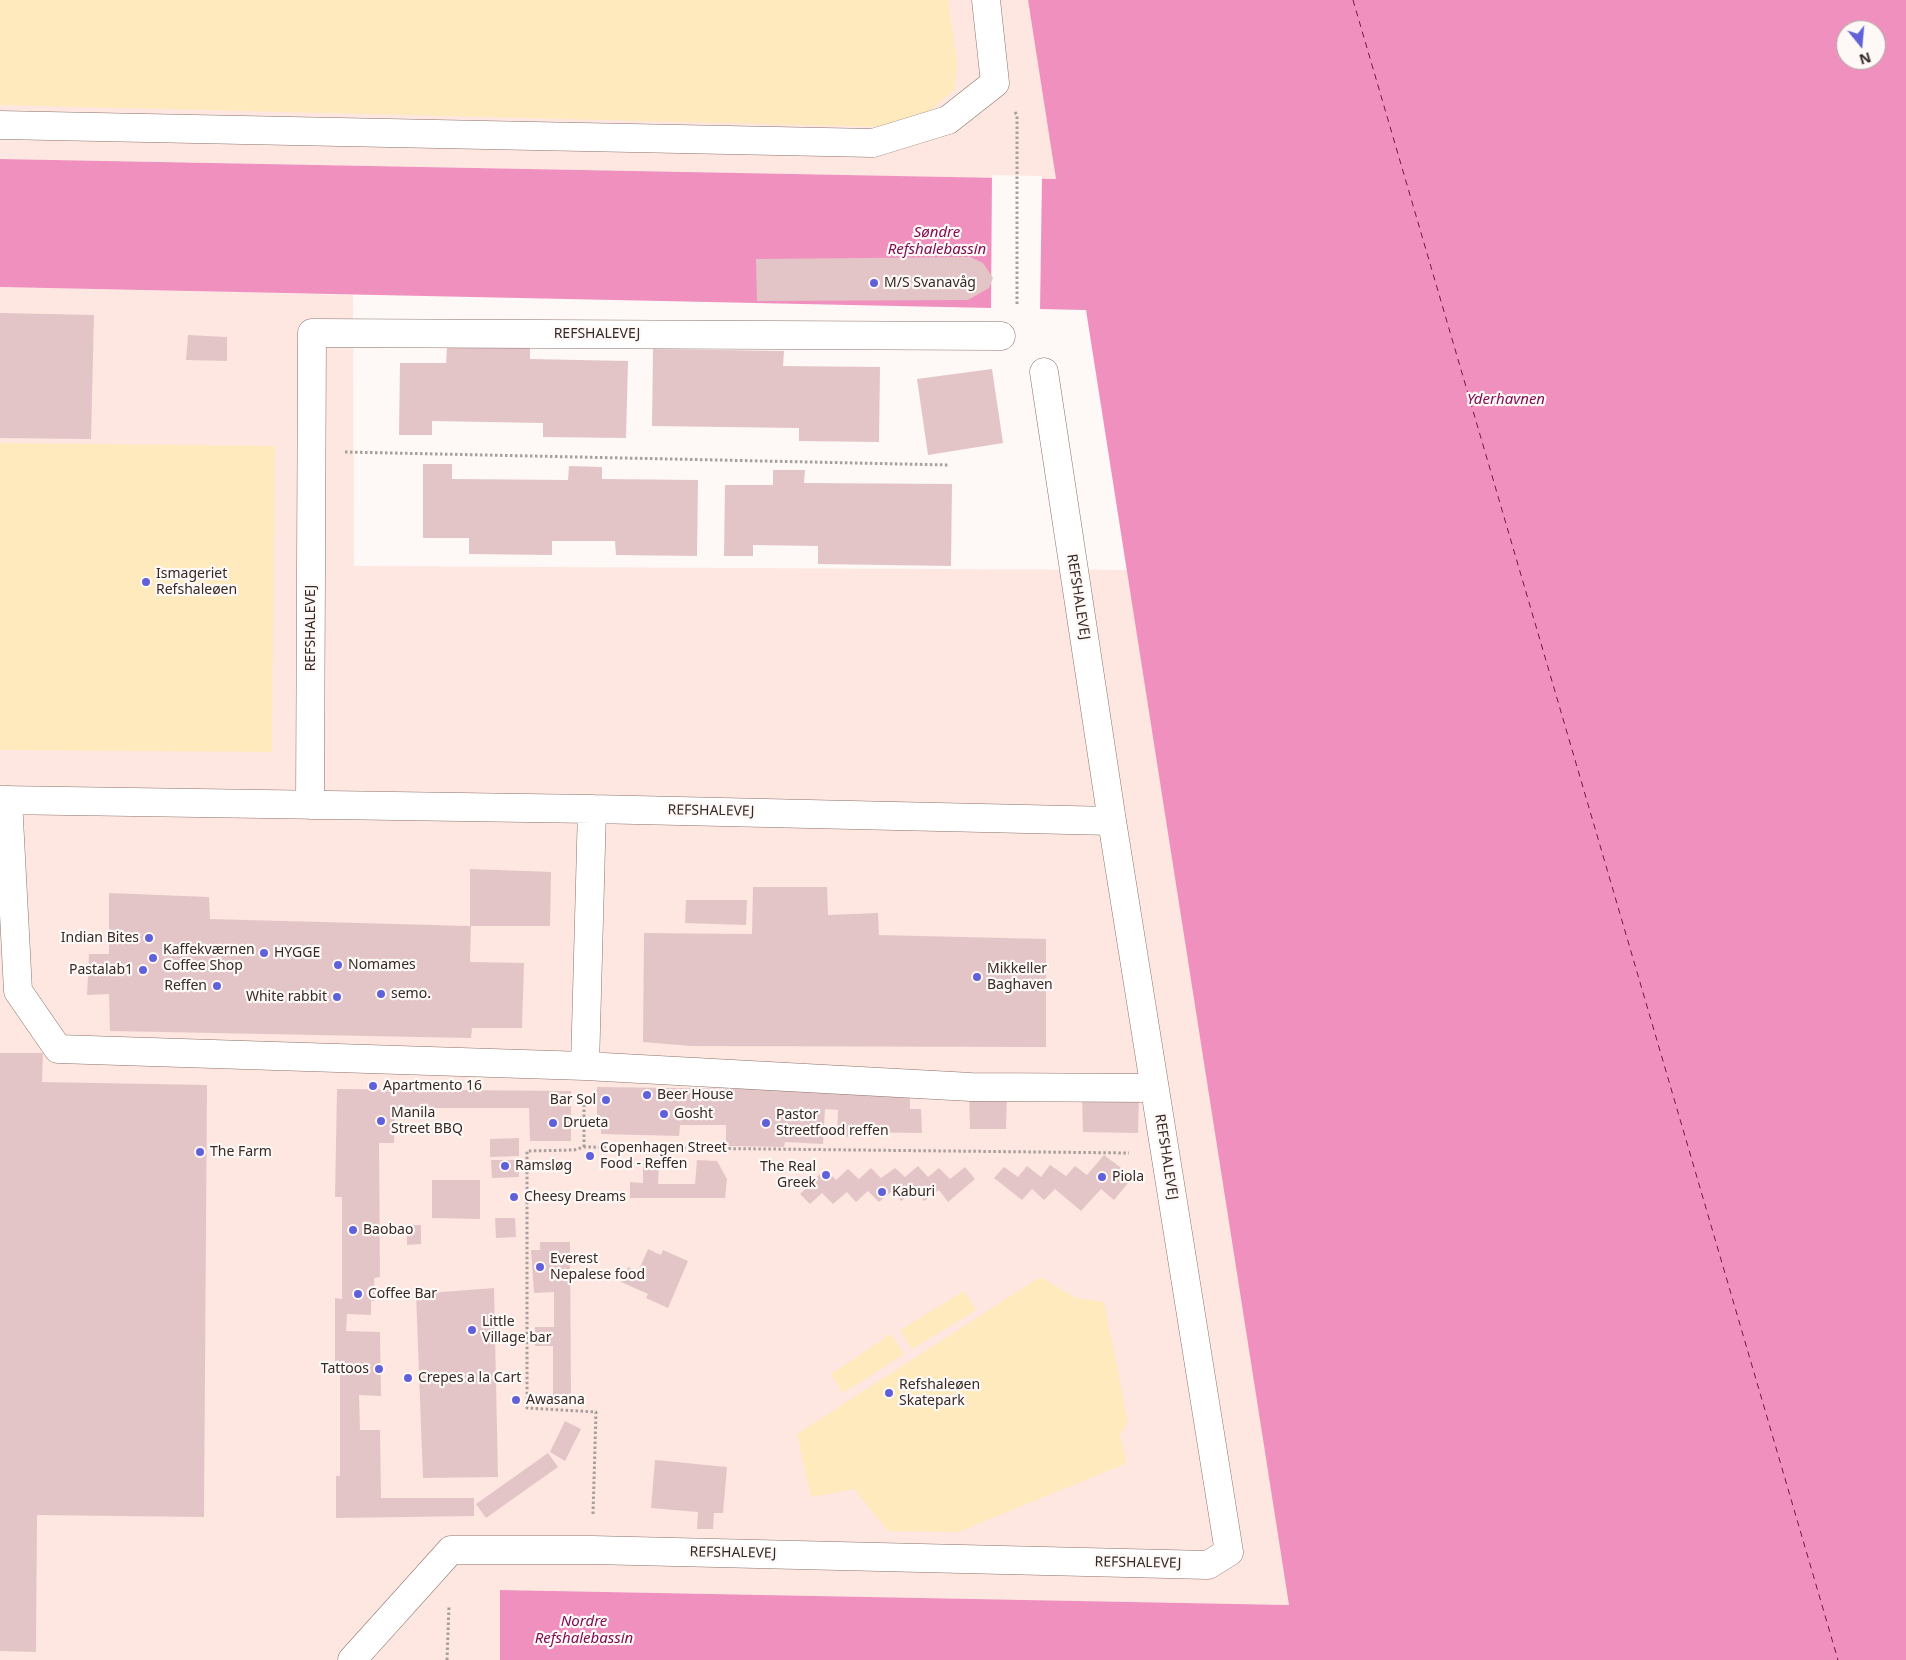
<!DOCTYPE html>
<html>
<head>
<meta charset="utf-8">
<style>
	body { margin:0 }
	#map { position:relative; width:1906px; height:1660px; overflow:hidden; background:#fef8f6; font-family:"Noto Sans",sans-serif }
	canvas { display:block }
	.north { position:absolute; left:1836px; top:20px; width:50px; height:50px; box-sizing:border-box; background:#fef8f6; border:1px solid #aea6a3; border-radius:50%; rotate:163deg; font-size:14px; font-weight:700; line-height:20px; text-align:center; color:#352a26 }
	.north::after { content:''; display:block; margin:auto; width:18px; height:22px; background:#6061da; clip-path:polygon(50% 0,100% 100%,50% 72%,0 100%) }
</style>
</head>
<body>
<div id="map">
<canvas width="1906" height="1660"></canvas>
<div class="north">N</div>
</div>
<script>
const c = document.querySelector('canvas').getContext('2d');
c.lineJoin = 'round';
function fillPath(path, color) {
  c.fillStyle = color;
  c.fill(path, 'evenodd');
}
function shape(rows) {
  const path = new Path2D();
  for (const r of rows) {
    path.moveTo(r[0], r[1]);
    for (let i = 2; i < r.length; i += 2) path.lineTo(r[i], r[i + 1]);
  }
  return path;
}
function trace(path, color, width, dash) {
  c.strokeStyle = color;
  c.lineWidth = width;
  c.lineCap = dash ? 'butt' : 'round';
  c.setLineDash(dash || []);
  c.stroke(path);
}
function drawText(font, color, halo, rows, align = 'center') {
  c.font = font + ' "Noto Sans",sans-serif';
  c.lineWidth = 4.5;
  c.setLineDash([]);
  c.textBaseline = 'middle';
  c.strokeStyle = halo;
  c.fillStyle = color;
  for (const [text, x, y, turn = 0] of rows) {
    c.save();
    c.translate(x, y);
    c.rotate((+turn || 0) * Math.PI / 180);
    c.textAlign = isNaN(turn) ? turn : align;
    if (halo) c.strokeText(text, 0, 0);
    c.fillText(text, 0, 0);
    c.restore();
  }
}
fillPath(shape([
	[0,0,1028,0,1057,179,0,159],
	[0,287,353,295,354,566,1127,570,1290,1605,500,1590,500,1660,0,1660]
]), '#fee7e0');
fillPath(shape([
	[0,0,948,0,957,61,955,89,927,113,883,127,0,105],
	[0,443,275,446,272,752,0,750],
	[1040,1277,1076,1298,1104,1302,1128,1422,1120,1436,1127,1463,958,1532,888,1531,854,1489,811,1497,797,1434],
	[964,1291,976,1310,912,1349,900,1330],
	[891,1334,904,1354,843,1393,831,1374]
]), '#ffeabd');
fillPath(shape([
	[1028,0,1906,0,1906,1660,500,1660,500,1590,1289,1605,1086,310,0,287,0,159,1056,179],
	[1846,30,1876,30,1876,60,1846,60]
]), '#f090be');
fillPath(shape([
	[992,175,1042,176,1040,311,991,310]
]), '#fef8f6');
trace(shape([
	[1353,0,1838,1660]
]), '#800e53', 1, [6, 5]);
fillPath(shape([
	[970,257,983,263,993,278,989,288,968,300,757,301,756,259],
	[0,313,94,315,91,439,0,438],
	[188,335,227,337,227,361,186,360],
	[447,347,530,348,530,359,628,361,626,438,543,437,543,423,432,421,432,435,399,435,400,363,446,363],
	[653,349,784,351,783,366,880,367,879,442,799,441,799,428,652,426],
	[992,369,1003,443,928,455,917,379],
	[423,464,452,464,452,479,568,480,569,466,602,467,602,479,698,480,697,556,616,555,615,541,552,541,552,555,469,554,469,538,423,538],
	[773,470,805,470,804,483,952,484,951,566,818,564,818,546,753,545,753,556,724,556,725,485,773,485],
	[470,869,551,872,550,926,471,926,470,962,524,963,522,1028,472,1028,471,1038,110,1031,109,994,87,995,89,954,109,954,109,893,209,897,210,919,470,926],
	[753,887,827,887,828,915,878,913,879,935,1046,939,1046,1047,691,1046,643,1042,644,933,752,934],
	[686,900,747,900,746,925,685,923],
	[0,1053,43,1053,42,1082,207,1085,204,1517,37,1515,36,1652,0,1651],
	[597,1087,910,1091,910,1109,921,1109,922,1133,855,1132,854,1137,837,1136,838,1110,825,1109,823,1144,785,1142,784,1147,726,1146,726,1125,680,1125,679,1136,601,1134,601,1116,597,1116],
	[337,1089,571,1091,571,1141,530,1141,529,1108,395,1108,394,1143,379,1143,380,1277,374,1278,375,1301,371,1301,371,1315,347,1314,346,1331,380,1332,381,1396,359,1395,360,1430,380,1430,381,1498,474,1498,474,1516,336,1518,336,1476,340,1476,340,1367,335,1366,335,1298,342,1299,342,1197,335,1197],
	[969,1092,1007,1093,1006,1129,970,1129],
	[1082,1095,1139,1096,1138,1133,1083,1132],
	[519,1138,519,1156,490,1157,490,1139],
	[1104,1155,1133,1177,1114,1200,1101,1189,1081,1211,1055,1189,1044,1200,1032,1189,1022,1200,994,1178,1004,1167,1018,1177,1027,1166,1041,1177,1050,1165,1066,1176,1075,1166,1087,1175],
	[491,1160,518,1160,519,1177,492,1178],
	[697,1160,717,1161,727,1179,725,1198,630,1198,630,1182,643,1183,643,1163,659,1164,658,1184,695,1184],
	[918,1166,928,1177,939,1168,950,1179,965,1167,975,1179,948,1202,939,1190,924,1201,916,1190,901,1201,892,1191,879,1202,868,1191,856,1202,847,1192,833,1204,822,1193,810,1204,800,1194,825,1169,836,1180,848,1169,859,1179,871,1168,881,1178,895,1168,905,1177],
	[432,1180,480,1180,480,1219,432,1218],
	[495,1218,515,1218,516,1237,496,1238],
	[407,1225,421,1225,421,1244,407,1245],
	[540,1242,570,1242,571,1396,553,1396,553,1346,535,1346,535,1327,554,1327,554,1292,534,1293,531,1250,540,1250],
	[648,1249,661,1255,663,1250,688,1261,668,1308,646,1298,648,1294,621,1282,628,1267,638,1272],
	[494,1288,498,1477,423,1478,416,1294],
	[565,1421,581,1429,565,1461,550,1452],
	[548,1453,558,1467,486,1518,476,1504],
	[655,1460,727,1467,723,1513,714,1513,713,1529,697,1529,698,1512,651,1508]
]), '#e4c5c7');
const minor = shape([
	[0,125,873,143,948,120,995,83,986,0],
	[0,800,592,809,1112,821],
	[8,800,18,991,58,1049,585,1066,971,1087,1154,1088],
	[310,805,312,333,1001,336],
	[585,1066,592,809],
	[352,1660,451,1550,592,1550,1208,1565,1229,1552,1112,821,1044,372]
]);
trace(minor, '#8c736a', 29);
trace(shape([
	[1015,112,1017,115,1017,305],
	[345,452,949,465],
	[584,1147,584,1100],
	[593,1514,596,1412,527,1408,527,1151,574,1150,584,1147,1129,1153],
	[447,1660,449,1606]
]), '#a89f9d', 3, [2.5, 2.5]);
trace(minor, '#fff', 28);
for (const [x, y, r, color] of [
	[874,283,5,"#6061da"],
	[146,582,5,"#6061da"],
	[149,938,5,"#6061da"],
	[264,953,5,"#6061da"],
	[153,958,5,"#6061da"],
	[338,965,5,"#6061da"],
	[143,970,5,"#6061da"],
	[977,977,5,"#6061da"],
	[217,986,5,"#6061da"],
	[381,994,5,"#6061da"],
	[337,997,5,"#6061da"],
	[373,1086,5,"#6061da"],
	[647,1095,5,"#6061da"],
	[606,1100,5,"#6061da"],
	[664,1114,5,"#6061da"],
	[381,1121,5,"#6061da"],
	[553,1123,5,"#6061da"],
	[766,1123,5,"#6061da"],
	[200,1152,5,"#6061da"],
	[590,1156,5,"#6061da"],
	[505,1166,5,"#6061da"],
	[826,1175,5,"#6061da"],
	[1102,1177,5,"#6061da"],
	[882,1192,5,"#6061da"],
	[514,1197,5,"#6061da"],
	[353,1230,5,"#6061da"],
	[540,1267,5,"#6061da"],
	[358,1294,5,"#6061da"],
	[472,1330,5,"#6061da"],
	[379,1369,5,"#6061da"],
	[408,1378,5,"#6061da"],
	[889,1393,5,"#6061da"],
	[516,1400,5,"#6061da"]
]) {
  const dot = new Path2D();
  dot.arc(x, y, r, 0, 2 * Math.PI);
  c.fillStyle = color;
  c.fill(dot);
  trace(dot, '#fef8f6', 2);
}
drawText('14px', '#352a26', '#fef8f6', [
	["M/S Svanavåg",884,283],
	["Ismageriet",156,574],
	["Refshaleøen",156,590],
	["Indian Bites",139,938,"right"],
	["Kaffekværnen",163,950],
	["Coffee Shop",163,966],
	["HYGGE",274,953],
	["Nomames",348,965],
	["Mikkeller",987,969],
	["Baghaven",987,985],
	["Pastalab1",133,970,"right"],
	["Reffen",207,986,"right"],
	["semo.",391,994],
	["White rabbit",327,997,"right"],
	["Apartmento 16",383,1086],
	["Beer House",657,1095],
	["Bar Sol",596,1100,"right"],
	["Manila",391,1113],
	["Street BBQ",391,1129],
	["Gosht",674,1114],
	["Pastor",776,1115],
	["Streetfood reffen",776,1131],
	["Drueta",563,1123],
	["Copenhagen Street",600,1148],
	["Food - Reffen",600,1164],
	["The Farm",210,1152],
	["Ramsløg",515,1166],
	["The Real",816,1167,"right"],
	["Greek",816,1183,"right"],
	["Piola",1112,1177],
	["Kaburi",892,1192],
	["Cheesy Dreams",524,1197],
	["Baobao",363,1230],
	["Everest",550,1259],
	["Nepalese food",550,1275],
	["Coffee Bar",368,1294],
	["Little",482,1322],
	["Village bar",482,1338],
	["Tattoos",369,1369,"right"],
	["Crepes a la Cart",418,1378],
	["Refshaleøen",899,1385],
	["Skatepark",899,1401],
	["Awasana",526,1400]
], 'left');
drawText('14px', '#352a26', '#fef8f6', [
	["REFSHALEVEJ",597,334],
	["REFSHALEVEJ",1078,597,81],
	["REFSHALEVEJ",311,628,-90],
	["REFSHALEVEJ",711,811,1],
	["REFSHALEVEJ",1166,1157,81],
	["REFSHALEVEJ",733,1553,1],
	["REFSHALEVEJ",1138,1563,1]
]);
drawText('italic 15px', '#800e53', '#fef8f6', [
	["Søndre",937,233],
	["Refshalebassin",937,250],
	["Yderhavnen",1506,400],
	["Nordre",584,1622],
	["Refshalebassin",584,1639]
]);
</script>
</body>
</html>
